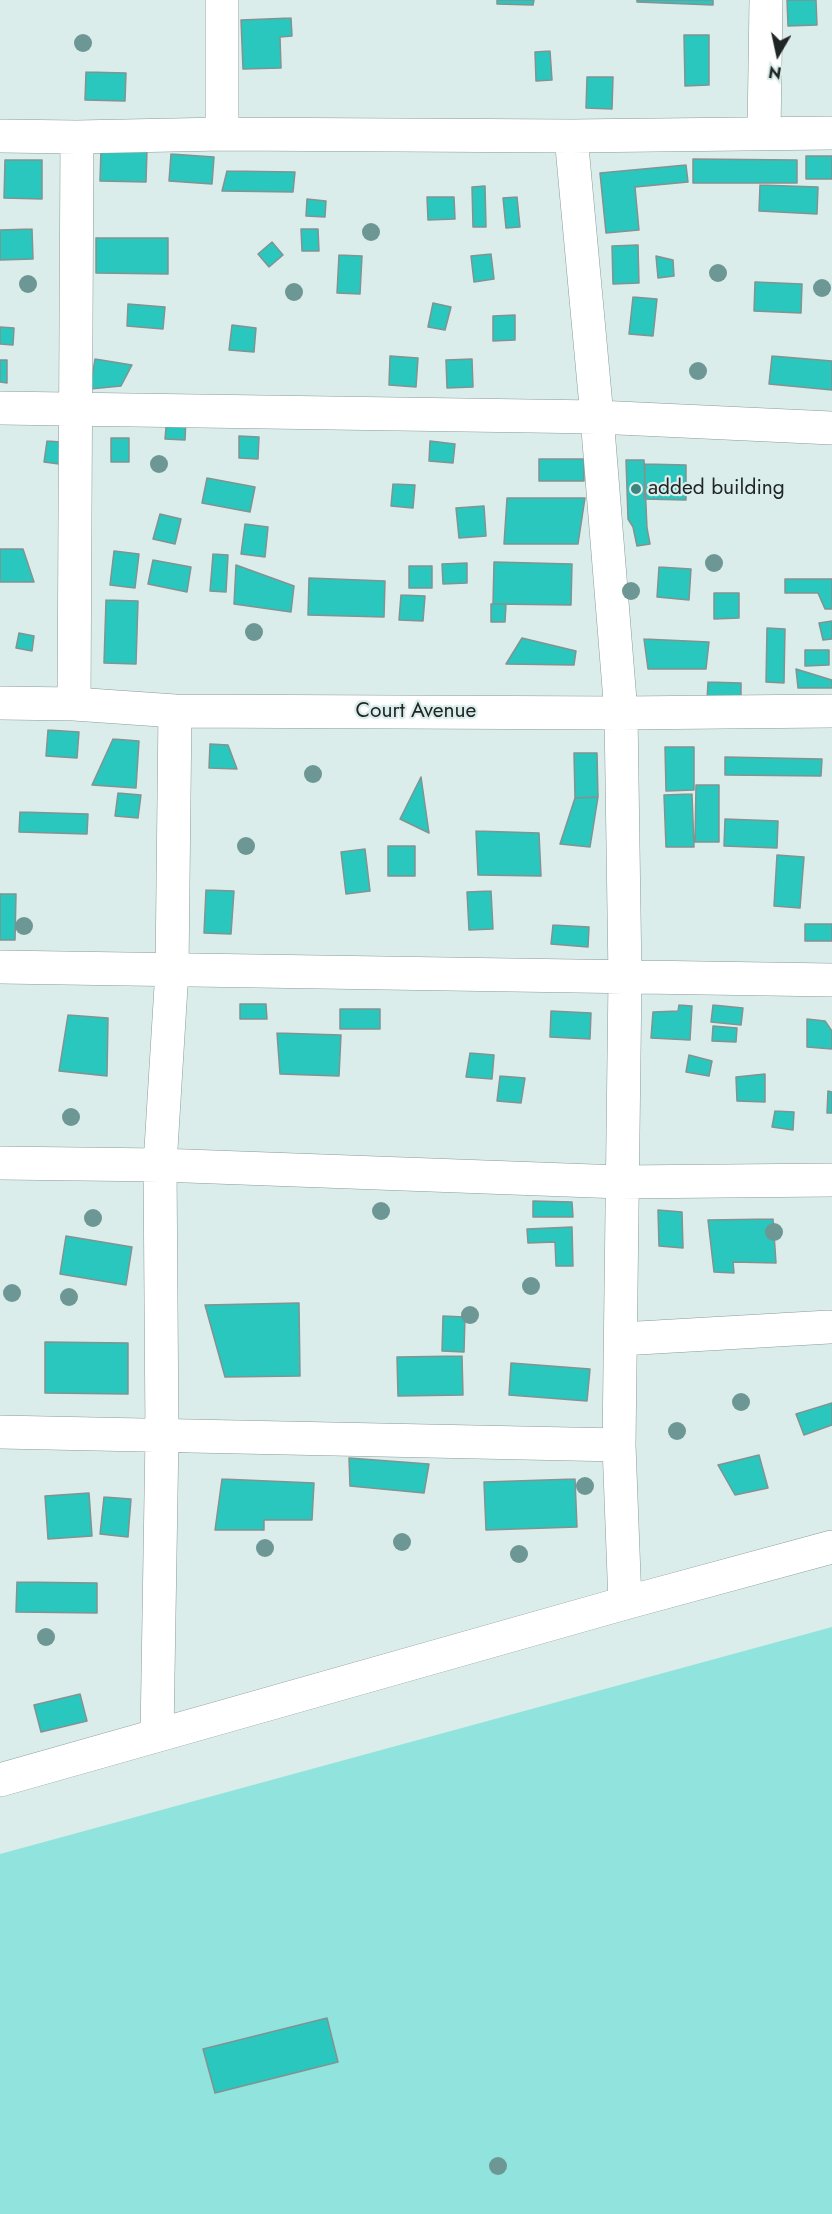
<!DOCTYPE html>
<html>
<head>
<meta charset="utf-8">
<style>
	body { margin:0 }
	#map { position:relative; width:832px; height:2214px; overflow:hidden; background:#dbedeb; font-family:Jost,sans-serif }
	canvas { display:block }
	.north { position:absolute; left:748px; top:24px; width:60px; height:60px; -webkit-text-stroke:4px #dbedeb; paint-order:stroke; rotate:189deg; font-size:16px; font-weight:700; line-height:24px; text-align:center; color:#202626 }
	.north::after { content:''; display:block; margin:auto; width:21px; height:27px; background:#202626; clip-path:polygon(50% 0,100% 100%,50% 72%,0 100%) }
</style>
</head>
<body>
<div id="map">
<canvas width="832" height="2214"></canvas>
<div class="north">N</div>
</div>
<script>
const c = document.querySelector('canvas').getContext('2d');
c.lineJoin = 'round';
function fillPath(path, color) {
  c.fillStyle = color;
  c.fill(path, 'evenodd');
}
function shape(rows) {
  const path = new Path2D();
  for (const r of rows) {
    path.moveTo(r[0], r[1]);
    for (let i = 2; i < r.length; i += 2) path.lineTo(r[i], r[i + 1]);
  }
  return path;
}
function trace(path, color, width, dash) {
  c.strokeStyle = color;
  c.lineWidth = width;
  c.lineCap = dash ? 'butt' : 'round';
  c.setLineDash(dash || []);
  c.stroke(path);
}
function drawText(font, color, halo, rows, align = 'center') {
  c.font = font + ' Jost,sans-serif';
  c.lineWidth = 4.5;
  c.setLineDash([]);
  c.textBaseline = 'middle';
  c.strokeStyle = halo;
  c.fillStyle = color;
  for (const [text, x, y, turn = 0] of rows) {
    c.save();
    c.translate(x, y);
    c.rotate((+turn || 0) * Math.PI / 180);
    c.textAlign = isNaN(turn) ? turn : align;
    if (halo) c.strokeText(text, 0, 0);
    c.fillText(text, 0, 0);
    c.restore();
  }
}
fillPath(shape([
	[832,1627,832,2214,0,2214,0,1854]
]), '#91e4dd');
const building = shape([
	[497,0,534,0,533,5,497,4,497,0],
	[637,0,713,0,713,5,637,2,637,0],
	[787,0,816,0,817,25,788,26,787,0],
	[291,18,292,36,280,37,281,68,243,69,241,20,291,18],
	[684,35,709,35,709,85,685,86,684,35],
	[550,51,552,80,536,81,535,52,550,51],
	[86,72,126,73,125,101,85,100,86,72],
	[587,77,613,77,612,109,586,108,587,77],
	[101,149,147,150,146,182,100,181,101,149],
	[171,154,214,157,212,184,169,181,171,154],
	[806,156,832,156,832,179,806,179,806,156],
	[693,159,797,160,797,183,693,183,693,159],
	[5,160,42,160,42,199,4,198,5,160],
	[686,165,688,182,635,187,639,230,606,233,600,173,686,165],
	[227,171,295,172,293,192,222,191,227,171],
	[760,185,818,187,817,214,759,211,760,185],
	[485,186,486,227,473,227,472,187,485,186],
	[427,197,454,197,455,219,428,220,427,197],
	[517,197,520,227,506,228,503,198,517,197],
	[307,199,326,201,325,217,306,216,307,199],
	[32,229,33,259,0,260,0,230,32,229],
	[301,229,318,229,319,251,302,251,301,229],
	[96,238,168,238,168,274,96,273,96,238],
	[272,242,283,255,269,267,258,254,272,242],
	[638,245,639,283,613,284,612,246,638,245],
	[491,254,494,279,474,282,471,256,491,254],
	[339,255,362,256,360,294,337,293,339,255],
	[656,256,673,260,674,276,658,278,656,256],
	[755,282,802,284,801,313,754,311,755,282],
	[633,297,657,299,653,336,629,334,633,297],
	[433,303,451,307,445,330,428,327,433,303],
	[128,304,165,307,163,329,127,326,128,304],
	[515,315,515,340,493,341,493,316,515,315],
	[232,325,256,328,254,352,229,350,232,325],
	[0,327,14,328,13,345,0,344,0,327],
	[390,356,418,358,416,387,389,385,390,356],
	[772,356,832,361,832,390,769,384,772,356],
	[95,359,132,365,121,386,90,389,95,359],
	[472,359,473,387,447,388,446,360,472,359],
	[0,360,7,360,7,383,0,382,0,360],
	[167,416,186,417,185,440,165,439,167,416],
	[239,436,259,437,258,459,239,458,239,436],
	[111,438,129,438,129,462,111,462,111,438],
	[47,441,61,442,59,464,44,462,47,441],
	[430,441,455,444,453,463,429,461,430,441],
	[539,459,584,459,584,481,539,481,539,459],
	[626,460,644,460,647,528,650,544,637,546,633,527,628,519,626,460],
	[645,464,686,465,686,500,644,499,645,464],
	[207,478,255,487,250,512,202,503,207,478],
	[393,484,415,485,413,508,391,506,393,484],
	[507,498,585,498,578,544,504,544,507,498],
	[484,506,486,536,459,538,456,508,484,506],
	[160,514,181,519,175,544,153,539,160,514],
	[245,524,268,527,265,557,241,554,245,524],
	[0,549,23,549,34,582,0,582,0,549],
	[114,551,139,554,135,588,110,585,114,551],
	[213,554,228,555,226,592,210,591,213,554],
	[153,560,191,567,187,592,148,584,153,560],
	[494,562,572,564,571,605,493,604,494,562],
	[467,563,467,583,443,584,442,564,467,563],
	[236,565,294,586,291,612,234,604,236,565],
	[409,566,432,566,432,588,409,588,409,566],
	[659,567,691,569,689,600,657,597,659,567],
	[309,578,385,581,384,617,308,615,309,578],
	[785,579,832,579,832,609,825,609,818,593,785,593,785,579],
	[714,593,739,593,739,618,714,619,714,593],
	[401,595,425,596,423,621,399,620,401,595],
	[106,600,138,601,136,664,104,663,106,600],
	[491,604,506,604,505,622,491,622,491,604],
	[832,621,832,639,823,640,819,623,832,621],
	[767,628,785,629,784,683,766,682,767,628],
	[19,633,34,636,32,651,16,648,19,633],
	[522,638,576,651,574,665,506,664,522,638],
	[644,639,709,642,706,669,648,669,644,639],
	[805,650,829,650,829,665,805,666,805,650],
	[796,669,832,680,832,688,798,688,796,669],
	[708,682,741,683,741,702,707,700,708,682],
	[48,730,79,732,77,758,46,756,48,730],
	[113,739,139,741,136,788,92,785,113,739],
	[210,744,228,745,237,769,209,768,210,744],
	[665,747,694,747,694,790,666,791,665,747],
	[574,753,597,753,598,797,575,798,574,753],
	[725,757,822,759,821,776,725,775,725,757],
	[421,777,429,833,400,819,421,777],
	[696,785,719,785,719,842,695,842,696,785],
	[118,793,141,795,138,818,115,816,118,793],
	[692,794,694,847,666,847,664,795,692,794],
	[598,797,590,847,560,844,575,798,598,797],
	[20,812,88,814,87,834,19,832,20,812],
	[725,819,778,821,777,848,724,846,725,819],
	[476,831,539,833,541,876,478,875,476,831],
	[388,846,415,846,415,876,388,876,388,846],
	[365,849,370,891,346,894,341,852,365,849],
	[777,855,804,857,800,908,774,906,777,855],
	[206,890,234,891,231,934,204,933,206,890],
	[491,891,493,929,469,930,467,892,491,891],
	[0,894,16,894,15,940,0,940,0,894],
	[805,924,832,924,832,941,805,941,805,924],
	[553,925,589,927,588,947,551,944,553,925],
	[240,1004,266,1004,267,1019,240,1019,240,1004],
	[679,1005,692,1006,690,1040,651,1038,653,1012,678,1011,679,1005],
	[713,1005,743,1008,741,1025,711,1022,713,1005],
	[340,1009,380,1009,380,1029,340,1029,340,1009],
	[551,1011,591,1013,590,1039,550,1037,551,1011],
	[68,1015,108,1018,107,1076,59,1071,68,1015],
	[807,1019,825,1021,832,1031,832,1049,807,1047,807,1019],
	[713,1026,737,1028,736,1042,712,1041,713,1026],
	[277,1033,341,1035,339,1076,280,1074,277,1033],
	[470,1053,494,1055,492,1079,466,1077,470,1053],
	[689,1055,712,1061,709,1076,686,1072,689,1055],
	[765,1074,765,1102,737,1101,736,1077,765,1074],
	[500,1076,525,1078,521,1103,497,1101,500,1076],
	[828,1091,832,1092,832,1113,827,1113,828,1091],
	[775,1111,794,1112,793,1130,772,1127,775,1111],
	[533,1201,572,1202,573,1217,533,1217,533,1201],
	[658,1210,682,1212,683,1248,659,1246,658,1210],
	[773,1219,776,1263,733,1262,734,1273,714,1272,708,1220,773,1219],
	[572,1227,573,1266,556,1266,555,1242,528,1243,527,1229,572,1227],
	[66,1236,132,1247,126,1285,60,1274,66,1236],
	[299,1303,300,1376,225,1377,205,1305,299,1303],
	[443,1316,465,1317,464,1352,442,1351,443,1316],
	[45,1342,128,1343,128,1394,45,1393,45,1342],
	[462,1356,463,1395,398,1396,397,1357,462,1356],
	[511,1363,590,1369,587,1401,509,1395,511,1363],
	[832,1403,832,1425,804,1435,796,1414,832,1403],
	[759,1455,768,1488,735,1495,718,1465,759,1455],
	[349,1458,429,1464,424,1493,350,1486,349,1458],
	[222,1479,314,1483,312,1520,264,1520,264,1530,215,1530,222,1479],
	[575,1479,577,1527,486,1530,484,1482,575,1479],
	[89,1493,92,1536,48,1539,45,1496,89,1493],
	[104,1497,131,1499,128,1537,100,1534,104,1497],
	[17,1582,97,1583,97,1613,16,1612,17,1582],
	[80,1694,87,1721,41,1732,34,1705,80,1694],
	[327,2018,338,2062,215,2093,203,2049,327,2018]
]);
fillPath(building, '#29c7be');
trace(building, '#829391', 1.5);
const minor = shape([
	[764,133,766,0],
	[222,134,222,0],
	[0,136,77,137,222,134,571,136,832,133],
	[571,136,597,417,621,713,625,978,619,1445,625,1603],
	[0,408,597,417,832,428],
	[0,703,74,704,175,711,621,713,832,711],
	[74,704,77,137],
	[0,967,832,980],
	[0,1163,160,1165,621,1182,832,1180],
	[621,1339,829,1327],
	[0,1432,619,1445],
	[157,1735,162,1435,160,1165,172,970,175,711],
	[0,1780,625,1603,832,1547]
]);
trace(minor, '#8a9a99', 34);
trace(minor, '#fff', 33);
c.fillStyle = '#6d9794';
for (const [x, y] of [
	[83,43],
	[371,232],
	[718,273],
	[28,284],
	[822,288],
	[294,292],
	[698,371],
	[159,464],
	[714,563],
	[631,591],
	[254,632],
	[313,774],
	[246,846],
	[24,926],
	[71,1117],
	[381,1211],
	[93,1218],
	[774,1232],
	[531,1286],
	[12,1293],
	[69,1297],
	[470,1315],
	[741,1402],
	[677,1431],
	[585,1486],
	[402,1542],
	[265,1548],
	[519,1554],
	[46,1637],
	[498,2166]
]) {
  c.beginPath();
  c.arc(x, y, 9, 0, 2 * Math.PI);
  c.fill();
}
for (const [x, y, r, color] of [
	[636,489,6,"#3e857f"]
]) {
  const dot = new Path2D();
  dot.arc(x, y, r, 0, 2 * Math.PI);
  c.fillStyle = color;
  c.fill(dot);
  trace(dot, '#dbedeb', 2);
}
drawText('21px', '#202626', '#dbedeb', [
	["added building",648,489]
], 'left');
drawText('21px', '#202626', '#dbedeb', [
	["Court Avenue",416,712]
]);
</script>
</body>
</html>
